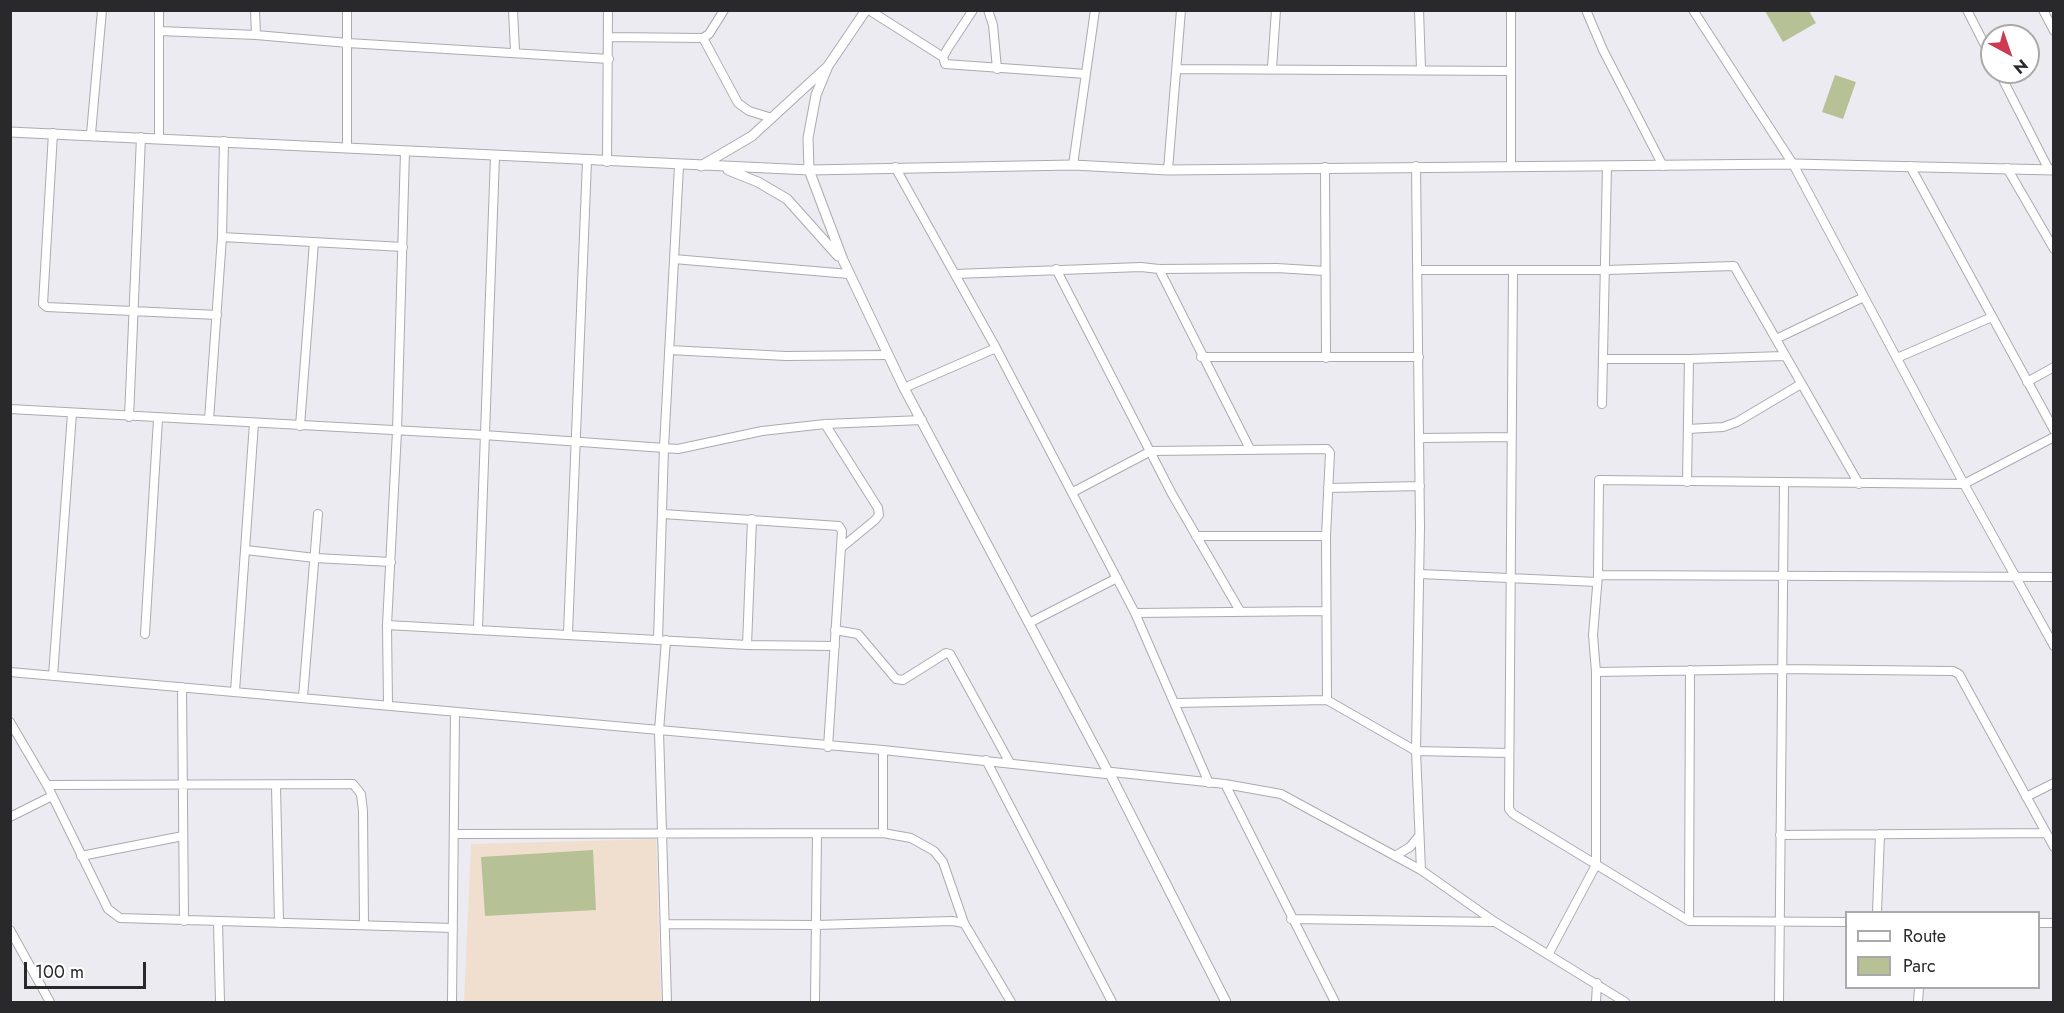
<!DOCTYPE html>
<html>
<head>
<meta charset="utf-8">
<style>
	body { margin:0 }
	#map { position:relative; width:2064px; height:1013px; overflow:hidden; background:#ecebf2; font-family:Jost,sans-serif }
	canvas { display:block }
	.frame { position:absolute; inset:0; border:12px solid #29292b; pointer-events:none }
	.legend { position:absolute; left:1845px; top:911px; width:195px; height:78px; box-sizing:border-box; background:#fff; border:2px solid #a9a9aa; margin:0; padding:8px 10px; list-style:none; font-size:18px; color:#29292b }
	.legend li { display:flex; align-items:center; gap:12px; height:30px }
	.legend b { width:30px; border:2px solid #a9a9aa }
	.north { position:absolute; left:1980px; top:24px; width:60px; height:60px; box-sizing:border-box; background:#fff; border:2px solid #a9a9aa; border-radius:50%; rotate:140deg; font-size:16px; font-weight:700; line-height:24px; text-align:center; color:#29292b }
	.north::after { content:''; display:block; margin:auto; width:21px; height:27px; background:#cc3b52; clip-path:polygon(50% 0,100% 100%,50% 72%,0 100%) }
	.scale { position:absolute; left:24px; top:962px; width:122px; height:27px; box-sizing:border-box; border:3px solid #29292b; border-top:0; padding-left:8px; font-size:18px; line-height:21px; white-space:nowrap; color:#29292b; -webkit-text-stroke:4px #fff; paint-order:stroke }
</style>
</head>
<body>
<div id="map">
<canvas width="2064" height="1013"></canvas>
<div class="frame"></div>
<ul class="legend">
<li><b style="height:8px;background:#fff"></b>Route</li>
<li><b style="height:16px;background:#b6c295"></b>Parc</li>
</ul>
<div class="north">N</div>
<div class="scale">100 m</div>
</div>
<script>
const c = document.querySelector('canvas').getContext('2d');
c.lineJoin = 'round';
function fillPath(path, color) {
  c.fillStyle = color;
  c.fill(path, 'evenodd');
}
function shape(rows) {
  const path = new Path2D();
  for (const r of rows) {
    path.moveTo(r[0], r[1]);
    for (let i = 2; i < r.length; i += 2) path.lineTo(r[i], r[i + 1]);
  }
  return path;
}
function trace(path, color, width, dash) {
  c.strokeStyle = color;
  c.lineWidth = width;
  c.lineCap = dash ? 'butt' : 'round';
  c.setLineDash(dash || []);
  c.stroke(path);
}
fillPath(shape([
	[656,839,661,1002,464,1002,471,844]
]), '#f0dfce');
fillPath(shape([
	[1765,11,1809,11,1816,23,1783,42],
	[1835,75,1856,82,1843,119,1822,112],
	[593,850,596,910,485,916,481,857]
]), '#b6c295');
const minor = shape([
	[255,10,256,35],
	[513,10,515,51],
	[869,10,943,57],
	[973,10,948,48,943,57,945,64,1086,74],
	[988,10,993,25,997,69],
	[1419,10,1421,69],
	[1586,10,1603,50,1663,166],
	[1693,10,1793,164,1964,484,2054,646],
	[1967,10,1992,59],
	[2043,10,2054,31],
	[160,31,256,35,348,43,609,59],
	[609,37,703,38,709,34,724,10],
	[703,38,738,103,749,111,772,118],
	[1272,68,1276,10],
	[1178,69,1510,71],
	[1999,72,2049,170],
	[53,133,43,304,47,307,217,315],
	[91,134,102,10],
	[159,138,159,10],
	[347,148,347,10],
	[607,162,608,10],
	[1073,165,1095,10],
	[1416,166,1420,527,1416,751,1421,870],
	[1511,166,1511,10],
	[1910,166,2054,430],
	[895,167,996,348,1135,613,1209,783],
	[1325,167,1326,358],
	[2007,168,2054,249],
	[1168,170,1181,10],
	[222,237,403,247],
	[674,259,849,274],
	[1056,269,1172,494,1240,611],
	[1159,269,1250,449],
	[1418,270,1606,270,1734,266,1859,484],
	[1513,271,1509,809,1513,814,1689,921,1846,922],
	[955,274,1141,267,1159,269,1277,268,1325,271],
	[1776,339,1864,297],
	[669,350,786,356,888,355],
	[1201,357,1419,357],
	[1897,358,1992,317],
	[1604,359,1689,359,1784,356],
	[2027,382,2054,367],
	[904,388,996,348],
	[1602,404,1607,166],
	[10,409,484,435,678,449,762,431,825,424,922,420],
	[129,417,141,137],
	[209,420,222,237,224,141],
	[825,424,878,508,879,515,875,520,841,548],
	[300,426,314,242],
	[1688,429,1723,427,1737,422,1801,384],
	[1420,438,1511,437],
	[1687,482,1689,359],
	[1328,488,1420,486],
	[1073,492,1151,451,1327,449,1330,453,1326,536,1327,700],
	[663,514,839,526,842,531,828,747],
	[1196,536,1326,536],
	[246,550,315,558,391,562],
	[1420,574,1597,582],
	[1598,575,2054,577],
	[1135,613,1326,611],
	[1031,622,1117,578],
	[387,625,747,645,835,646],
	[478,628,495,156],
	[835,630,858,634,896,679,903,680,946,653,950,654,1010,763],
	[568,633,587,161],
	[145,634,158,419],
	[658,639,664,448,679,166],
	[666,640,659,731,667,1002],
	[747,645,752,519],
	[10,672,883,750,1106,774],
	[1596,672,1781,669,1953,671,1959,674,2054,847],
	[53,676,72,413],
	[182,687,184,921],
	[235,691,254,423],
	[303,697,318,514],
	[1176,703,1327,700,1416,751,1508,753],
	[388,705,387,625,397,431,405,151],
	[10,722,47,785,108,909,120,918,453,928],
	[883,750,883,833],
	[986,760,1112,1002],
	[1112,772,1225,784,1281,794,1421,870,1495,922,1625,1002],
	[1225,784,1335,1002],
	[47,785,353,784,361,794,363,811,364,925],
	[276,786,279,923],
	[2026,797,2054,783],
	[10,817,52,796],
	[454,834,883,833,911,838,934,851,943,862,964,923,1011,1002],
	[1780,835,2046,833],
	[81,856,183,836],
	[1395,856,1410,847,1419,836],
	[1877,912,1880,834],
	[1291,919,1494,922],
	[1689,921,1690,670],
	[218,922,220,1002],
	[2038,923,2054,923],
	[666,924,816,925,952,921,964,923],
	[10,930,50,1002],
	[1549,953,1596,865,1596,672,1593,635,1598,575,1599,480,1964,484,2054,437],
	[452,1002,455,713],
	[815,1002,817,834],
	[1596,1002,1597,983],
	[1779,1002,1784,484],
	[1918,1002,1919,988]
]);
const tertiary = shape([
	[866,10,828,66,816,95,808,138,809,170,843,260,904,388,1107,770],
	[10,132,809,170,1073,165,1168,170,1793,164,2054,170],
	[701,166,752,136,826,68],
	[728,170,758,182,787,199,838,256],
	[1111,776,1226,1002]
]);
trace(minor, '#abaab0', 10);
trace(tertiary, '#abaab0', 11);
trace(minor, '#fff', 8);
trace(tertiary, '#fff', 9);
</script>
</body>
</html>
